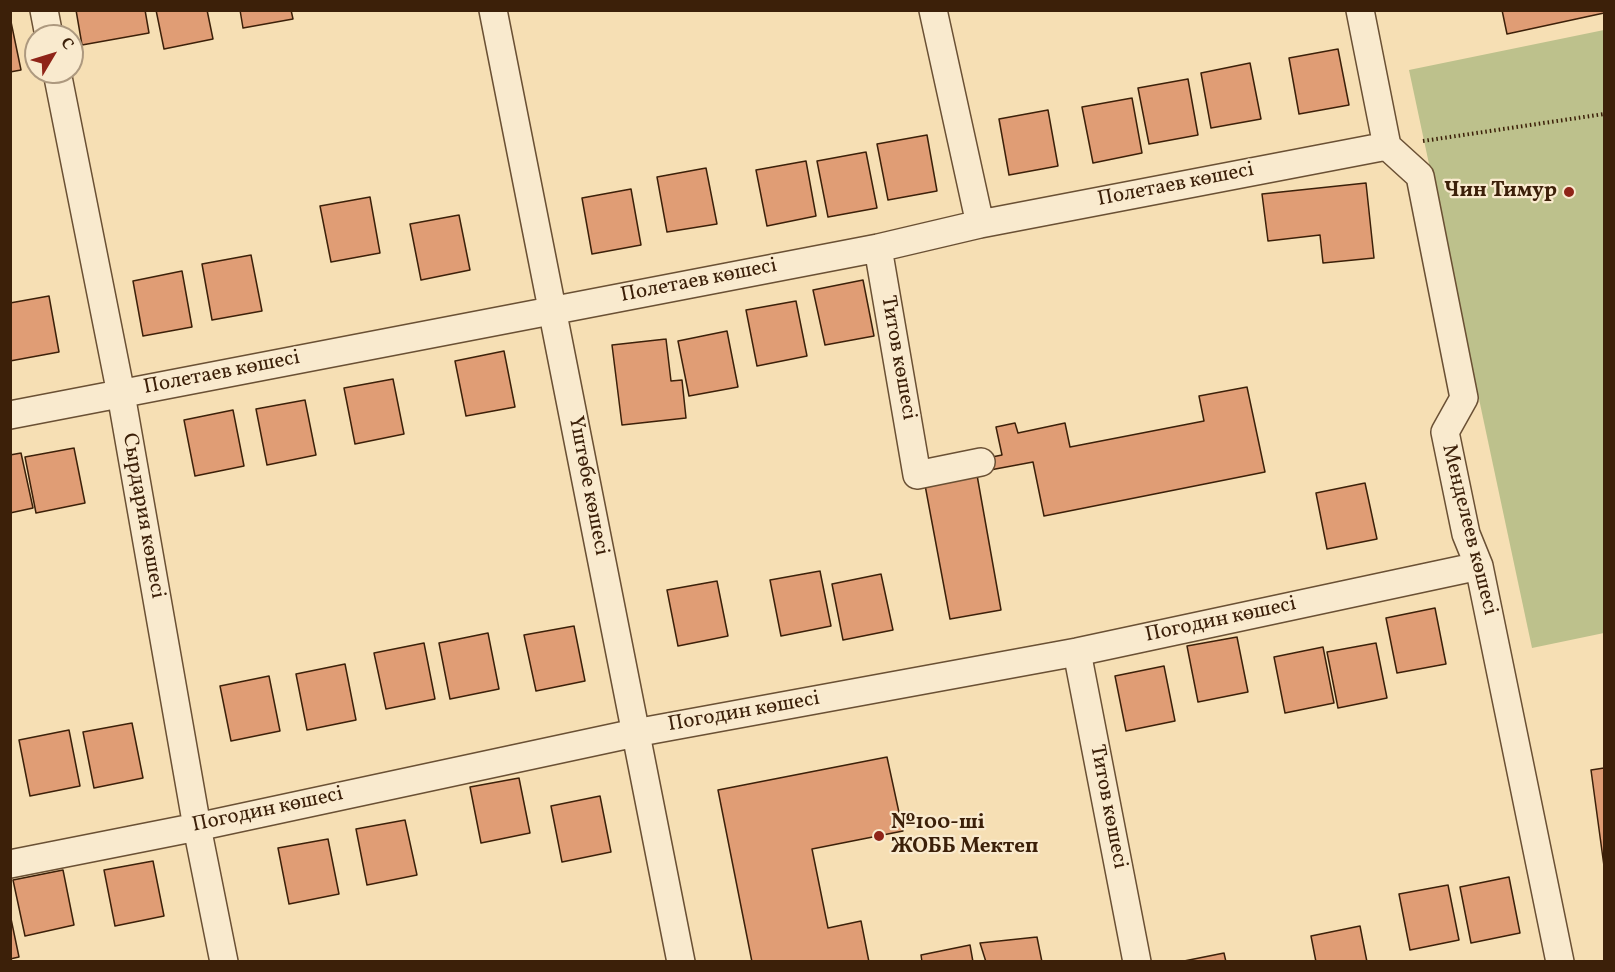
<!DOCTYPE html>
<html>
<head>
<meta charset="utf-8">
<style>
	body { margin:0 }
	#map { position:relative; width:1615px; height:972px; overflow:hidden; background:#f6dfb4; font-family:Vollkorn,serif }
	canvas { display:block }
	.frame { position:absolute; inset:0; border:12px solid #3c2009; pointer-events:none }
	.north { position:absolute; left:24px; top:24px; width:60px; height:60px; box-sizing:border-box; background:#f9eace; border:2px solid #ad997f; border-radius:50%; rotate:52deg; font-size:16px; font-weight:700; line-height:24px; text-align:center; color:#3c2009 }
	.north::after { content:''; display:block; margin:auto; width:21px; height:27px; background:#8f2418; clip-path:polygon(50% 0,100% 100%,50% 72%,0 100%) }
</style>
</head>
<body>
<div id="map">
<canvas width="1615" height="972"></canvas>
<div class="frame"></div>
<div class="north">С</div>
</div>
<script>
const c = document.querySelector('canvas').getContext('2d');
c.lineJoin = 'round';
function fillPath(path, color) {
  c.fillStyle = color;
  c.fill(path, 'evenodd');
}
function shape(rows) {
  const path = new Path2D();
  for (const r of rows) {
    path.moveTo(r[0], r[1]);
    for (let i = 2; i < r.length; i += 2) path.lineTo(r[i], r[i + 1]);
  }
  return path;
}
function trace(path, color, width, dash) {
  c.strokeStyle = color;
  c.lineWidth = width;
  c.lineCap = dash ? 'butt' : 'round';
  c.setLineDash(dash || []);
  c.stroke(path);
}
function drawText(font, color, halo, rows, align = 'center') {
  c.font = font + ' Vollkorn,serif';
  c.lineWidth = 4.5;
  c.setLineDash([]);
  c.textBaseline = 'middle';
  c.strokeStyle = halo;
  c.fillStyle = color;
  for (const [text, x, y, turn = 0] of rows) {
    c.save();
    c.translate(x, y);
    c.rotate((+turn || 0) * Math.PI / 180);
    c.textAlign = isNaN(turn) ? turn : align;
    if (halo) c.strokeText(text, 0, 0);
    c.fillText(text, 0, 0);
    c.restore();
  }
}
fillPath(shape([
	[1604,30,1604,633,1532,648,1409,70]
]), '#bdc18c');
const building = shape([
	[76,10,145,10,149,33,82,45,76,10],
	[156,10,207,10,213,39,164,49,156,10],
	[240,10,291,10,293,19,243,28,240,10],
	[1502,10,1604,10,1604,13,1507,34,1502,10],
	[10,17,21,70,10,72,10,17],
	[1338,49,1349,105,1299,114,1289,58,1338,49],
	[1250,63,1261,119,1211,128,1201,73,1250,63],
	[1188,79,1198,135,1149,144,1138,88,1188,79],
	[1132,98,1142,153,1093,163,1082,107,1132,98],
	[1048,110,1058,166,1009,175,999,119,1048,110],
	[927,135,937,191,888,200,877,144,927,135],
	[866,152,877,208,828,217,817,161,866,152],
	[806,161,816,216,767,226,756,170,806,161],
	[706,168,717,224,667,232,657,177,706,168],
	[1366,183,1374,258,1323,263,1320,235,1268,241,1262,194,1366,183],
	[631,189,641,245,592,254,582,198,631,189],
	[370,197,380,253,331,262,320,206,370,197],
	[459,215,470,270,421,280,410,224,459,215],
	[251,255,262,311,212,320,202,264,251,255],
	[182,271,192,327,143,336,133,281,182,271],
	[863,280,874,336,825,345,813,290,863,280],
	[49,296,59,352,10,361,10,303,49,296],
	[796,301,807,356,757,366,746,310,796,301],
	[727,331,738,387,689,396,678,341,727,331],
	[666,339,671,381,682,380,686,418,622,425,612,345,666,339],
	[504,351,515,407,466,416,455,361,504,351],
	[393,379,404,434,355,444,344,388,393,379],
	[1247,387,1265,472,1044,516,1033,462,990,470,987,458,1002,455,996,427,1015,423,1018,433,1065,423,1070,447,1204,421,1199,396,1247,387],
	[305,400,316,455,267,465,256,409,305,400],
	[233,410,244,466,195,476,184,420,233,410],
	[74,448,85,503,36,513,25,457,74,448],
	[21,453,33,508,10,513,10,455,21,453],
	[977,475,1001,610,950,619,925,485,977,475],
	[1365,483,1377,539,1327,549,1316,493,1365,483],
	[820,571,831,626,781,636,770,580,820,571],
	[881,574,893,630,843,640,832,584,881,574],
	[717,581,728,636,678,646,667,590,717,581],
	[1435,608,1446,664,1397,673,1386,618,1435,608],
	[574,626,585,681,536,691,524,635,574,626],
	[488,633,499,689,450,699,439,643,488,633],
	[1237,637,1248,692,1198,702,1187,646,1237,637],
	[424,643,435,699,386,709,374,653,424,643],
	[1376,643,1387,698,1338,708,1327,652,1376,643],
	[1323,647,1334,703,1285,713,1274,657,1323,647],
	[345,664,356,720,307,730,296,674,345,664],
	[1164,666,1175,721,1126,731,1115,676,1164,666],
	[269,676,280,731,231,741,220,686,269,676],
	[132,723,143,778,94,788,83,732,132,723],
	[69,730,80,786,30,796,19,740,69,730],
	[887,757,903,831,812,849,828,928,861,921,869,962,752,962,718,790,887,757],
	[1604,768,1604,866,1591,770,1604,768],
	[519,778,530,833,481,843,470,787,519,778],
	[600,796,611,852,562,862,551,806,600,796],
	[405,820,417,875,367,885,356,829,405,820],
	[328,839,339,894,289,904,278,848,328,839],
	[153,861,164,916,115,926,104,870,153,861],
	[63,870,74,925,25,936,13,880,63,870],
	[1509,877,1520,933,1471,943,1460,887,1509,877],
	[1448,885,1459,940,1410,950,1399,894,1448,885],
	[10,914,19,957,10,959,10,914],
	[1360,926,1367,962,1316,962,1311,936,1360,926],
	[1037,937,1042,962,986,962,980,943,1037,937],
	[970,945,973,962,922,962,921,955,970,945],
	[1224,953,1226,962,1179,962,1224,953]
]);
fillPath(building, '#e09d75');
trace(building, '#3c2009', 1.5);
const minor = shape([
	[44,10,49,36],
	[493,10,681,962],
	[933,10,980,224],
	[1360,10,1387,146,1420,176,1464,398,1445,432,1466,534,1479,566,1560,962],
	[57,72,121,394,197,827,224,962],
	[878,248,917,475,981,462],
	[10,415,878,248,980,224,1387,146],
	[1077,652,1137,962],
	[10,864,197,827,635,733,1077,652,1479,566]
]);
trace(minor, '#6a5034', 30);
trace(shape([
	[1423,141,1604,114]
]), '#3c2009', 4, [1.5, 3]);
trace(minor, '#f9eace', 27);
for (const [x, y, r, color] of [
	[1569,192,6,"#8f2418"],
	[879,836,6,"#8f2418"]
]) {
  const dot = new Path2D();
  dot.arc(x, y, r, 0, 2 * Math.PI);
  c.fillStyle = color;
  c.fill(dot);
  trace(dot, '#f9eace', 2);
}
drawText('21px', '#3c2009', '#f9eace', [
	["Полетаев көшесі",1176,186,-11],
	["Полетаев көшесі",699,282,-11],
	["Титов көшесі",897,358,80],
	["Полетаев көшесі",222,374,-11],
	["Үштөбе көшесі",587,486,79],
	["Сырдария көшесі",142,516,80],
	["Менделеев көшесі",1468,530,76],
	["Погодин көшесі",1221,621,-12],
	["Погодин көшесі",744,713,-10],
	["Титов көшесі",1107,807,79],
	["Погодин көшесі",268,811,-12]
]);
drawText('bold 21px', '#3c2009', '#f9eace', [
	["Чин Тимур",1557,192],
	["№100-ші",891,824,"left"],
	["ЖОББ Мектеп",891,848,"left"]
], 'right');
</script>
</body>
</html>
